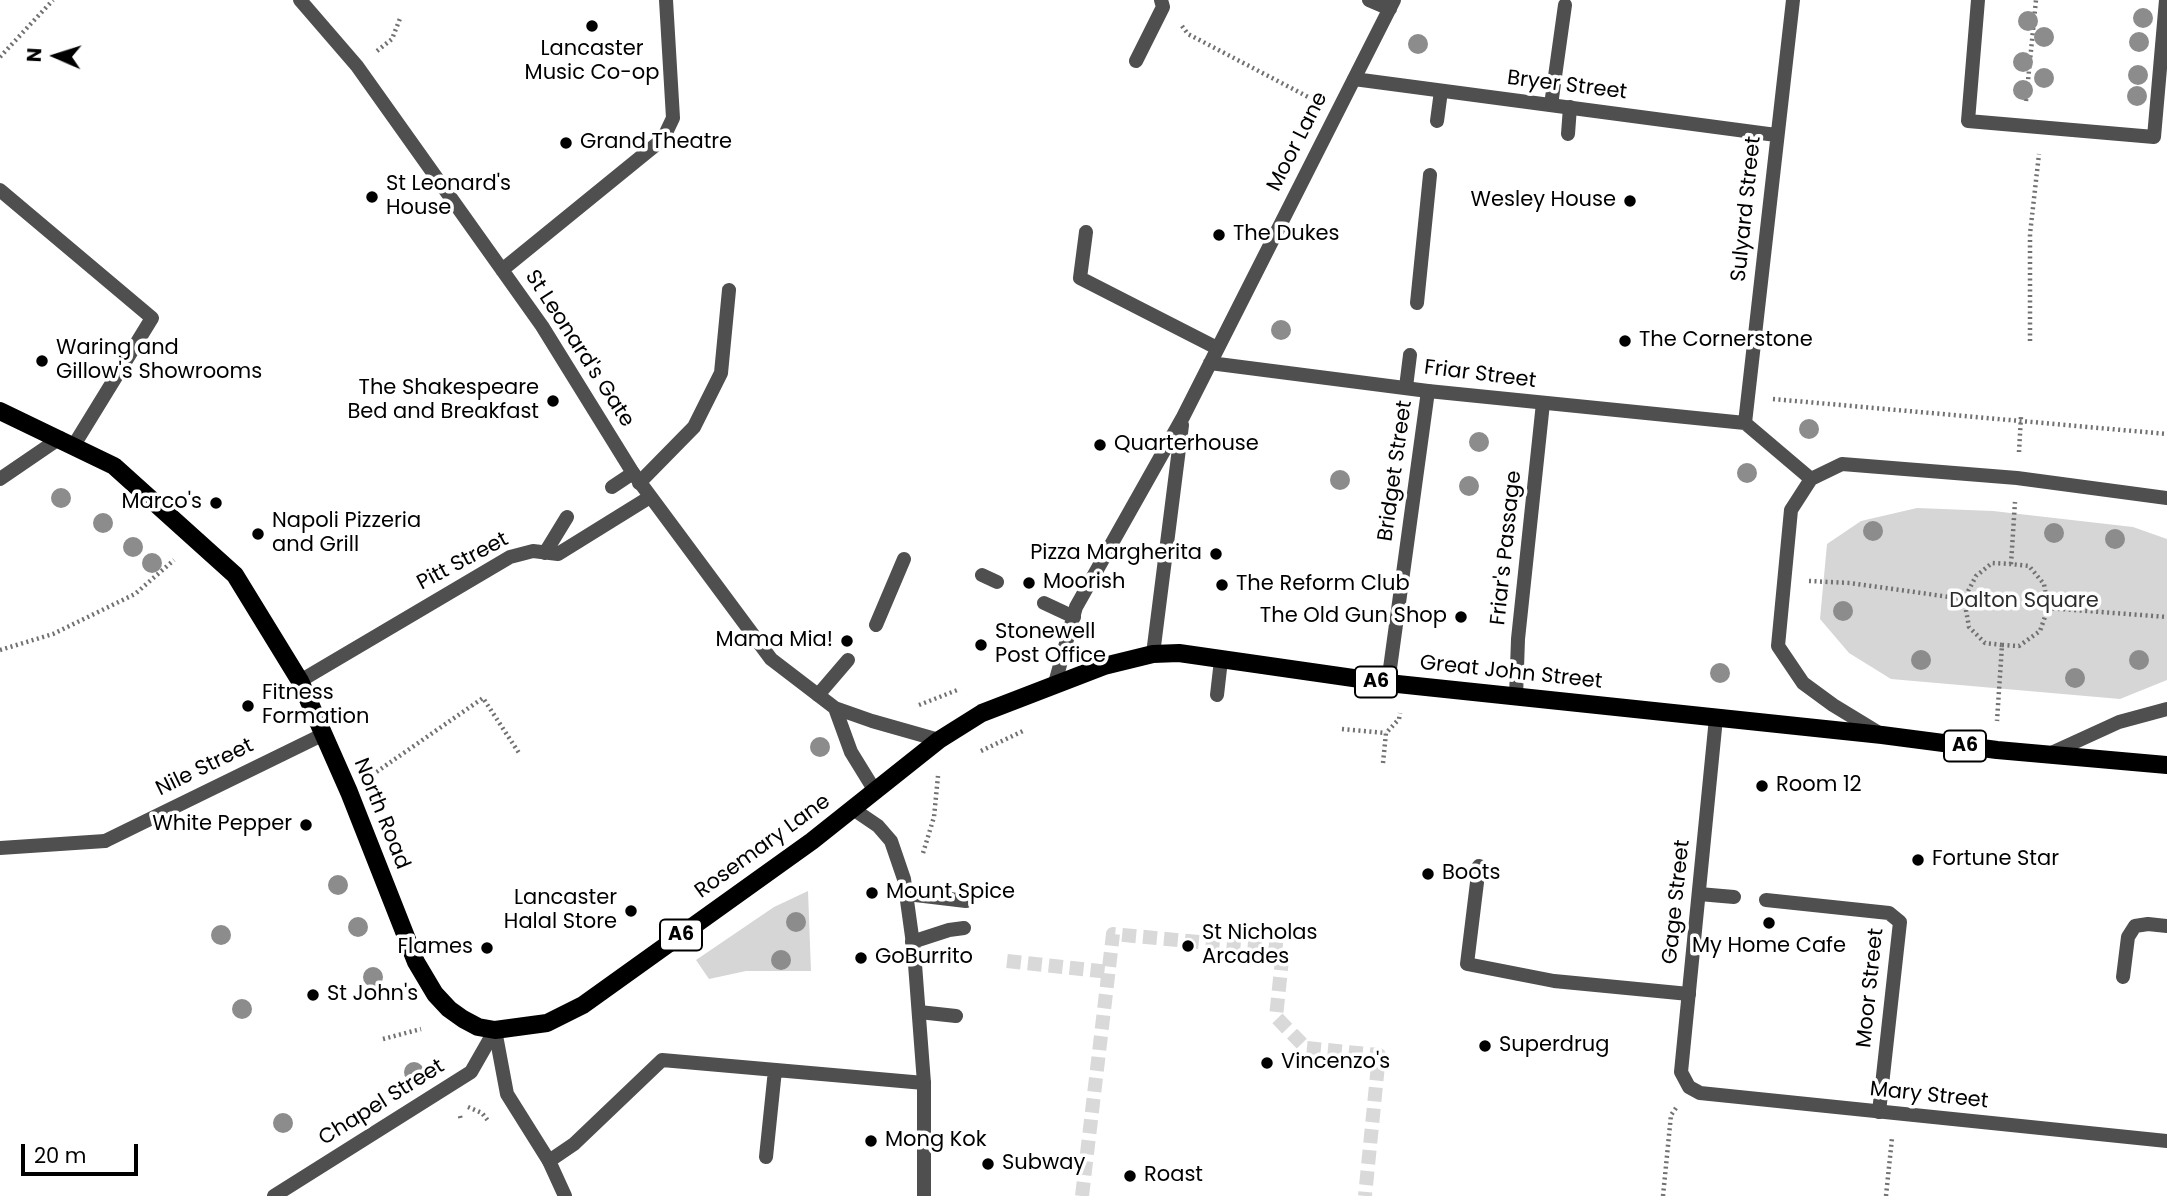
<!DOCTYPE html>
<html>
<head>
<meta charset="utf-8">
<style>
	body { margin:0 }
	#map { position:relative; width:2167px; height:1196px; overflow:hidden; background:#fff; font-family:Poppins,sans-serif }
	canvas { display:block }
	.north { position:absolute; left:21px; top:21px; width:70px; height:70px; -webkit-text-stroke:5px #fff; paint-order:stroke; rotate:273deg; font-size:19px; font-weight:700; line-height:28px; text-align:center; color:#000 }
	.north::after { content:''; display:block; margin:auto; width:24px; height:32px; background:#000; clip-path:polygon(50% 0,100% 100%,50% 72%,0 100%) }
	.scale { position:absolute; left:21px; top:1144px; width:117px; height:32px; box-sizing:border-box; border:4px solid #000; border-top:0; padding-left:9px; font-size:21px; line-height:24px; white-space:nowrap; color:#000; -webkit-text-stroke:5px #fff; paint-order:stroke }
</style>
</head>
<body>
<div id="map">
<canvas width="2167" height="1196"></canvas>
<div class="north">N</div>
<div class="scale">20 m</div>
</div>
<script>
const c = document.querySelector('canvas').getContext('2d');
c.lineJoin = 'round';
function fillPath(path, color) {
  c.fillStyle = color;
  c.fill(path, 'evenodd');
}
function shape(rows) {
  const path = new Path2D();
  for (const r of rows) {
    path.moveTo(r[0], r[1]);
    for (let i = 2; i < r.length; i += 2) path.lineTo(r[i], r[i + 1]);
  }
  return path;
}
function trace(path, color, width, dash) {
  c.strokeStyle = color;
  c.lineWidth = width;
  c.lineCap = dash ? 'butt' : 'round';
  c.setLineDash(dash || []);
  c.stroke(path);
}
function drawText(font, color, halo, rows, align = 'center') {
  c.font = font + ' Poppins,sans-serif';
  c.lineWidth = 7;
  c.setLineDash([]);
  c.textBaseline = 'middle';
  c.strokeStyle = halo;
  c.fillStyle = color;
  for (const [text, x, y, turn = 0] of rows) {
    c.save();
    c.translate(x, y);
    c.rotate((+turn || 0) * Math.PI / 180);
    c.textAlign = isNaN(turn) ? turn : align;
    if (halo) c.strokeText(text, 0, 0);
    c.fillText(text, 0, 0);
    c.restore();
  }
}
fillPath(shape([
	[1917,508,1993,511,2133,527,2167,539,2167,680,2120,699,1891,679,1849,653,1820,619,1827,544,1861,521],
	[808,891,811,971,746,971,709,979,696,960,774,907]
]), '#d6d6d6');
trace(shape([
	[1007,961,1109,972],
	[1082,1196,1113,934,1283,950,1276,1017,1306,1048,1379,1055,1365,1196]
]), '#d9d9d9', 14, [14, 7]);
trace(shape([
	[1182,26,1188,34,1314,100],
	[377,51,392,39,401,16],
	[0,57,53,0],
	[2026,101,2036,0],
	[2030,341,2030,234,2039,154],
	[1773,399,2167,434],
	[2019,452,2021,416],
	[2011,564,2015,502],
	[1809,581,1850,583,1964,599,1976,576,1992,563,2011,564,2029,566,2044,584,2048,608],
	[1964,599,1969,627,1985,643,2002,645,1997,721],
	[2002,645,2019,646,2040,631,2048,608,2167,617],
	[0,650,53,634,135,594,174,560],
	[919,705,960,689],
	[1342,729,1386,733],
	[981,751,1023,731],
	[1383,763,1386,733,1399,719,1400,713],
	[372,775,483,698,519,753],
	[923,853,934,817,938,776],
	[383,1039,421,1029],
	[468,1107,482,1113,489,1122],
	[460,1116,461,1120],
	[1663,1196,1671,1115,1676,1108],
	[1886,1196,1892,1138]
]), '#717171', 4.5, [2, 3.5]);
trace(shape([
	[1978,0,1968,121,2154,137,2166,0],
	[1136,61,1163,7,1161,0],
	[1551,105,1565,5],
	[1437,121,1441,91],
	[1568,134,1570,107],
	[0,190,152,318,74,445],
	[1086,232,1080,278,1217,348],
	[1417,303,1430,175],
	[1406,387,1410,355],
	[0,479,60,438],
	[639,483,694,427,721,373,729,290],
	[612,487,633,473],
	[545,553,567,517],
	[982,575,997,582],
	[1044,603,1074,617],
	[876,625,904,559],
	[300,681,510,557,533,551,558,554,650,497],
	[1388,683,1428,391],
	[818,695,848,660],
	[1217,695,1221,660],
	[1516,697,1518,639,1543,403],
	[0,848,105,841],
	[1479,866,1467,964,1554,981,1689,994],
	[907,894,966,901],
	[1699,894,1734,897],
	[1766,900,1889,913,1900,922,1879,1112],
	[912,942,949,930,964,928],
	[2123,977,2128,937,2135,926,2148,924,2167,926],
	[919,1012,956,1016],
	[766,1157,775,1070],
	[549,1161,574,1144,662,1060,924,1083]
]), '#4f4f4f', 14);
trace(shape([
	[300,0,357,66,542,326,633,473,771,659,835,708,872,721,939,740],
	[1369,0,1390,9],
	[1354,79,1776,135],
	[502,270,663,139,673,118,666,0],
	[1210,363,1428,391,1745,423],
	[1745,423,1793,0],
	[1745,423,1811,479],
	[1153,654,1182,425],
	[1055,683,1076,607,1183,417,1394,0],
	[835,708,851,752,875,791],
	[1716,718,1681,1072,1689,1087,1700,1093,2167,1141],
	[1879,733,1833,705,1803,683,1778,646,1791,510,1811,479,1842,464,2017,478,2167,498],
	[2049,754,2119,722,2167,709],
	[853,809,878,826,891,841,904,879,914,951,924,1083,924,1196],
	[105,841,324,734],
	[274,1196,471,1072,495,1030]
]), '#4f4f4f', 14);
trace(shape([
	[495,1030,507,1094,549,1161,565,1196]
]), '#4f4f4f', 14);
trace(shape([
	[0,411,114,466,235,575,300,681,349,792,416,962,435,994,449,1009,463,1019,478,1027,495,1030,547,1023,583,1005,812,841,939,740,982,713,1104,666,1153,654,1179,653,1388,683,1882,735,1997,750,2167,765]
]), '#000', 18);
c.fillStyle = '#8c8c8c';
for (const [x, y] of [
	[2143,18],
	[2028,21],
	[2044,37],
	[2139,42],
	[1418,44],
	[2023,62],
	[2138,75],
	[2044,78],
	[2023,90],
	[2137,96],
	[1281,330],
	[1809,429],
	[1479,442],
	[1747,473],
	[1340,480],
	[1469,486],
	[61,498],
	[103,523],
	[1873,531],
	[2054,533],
	[2115,539],
	[133,547],
	[152,563],
	[1843,611],
	[1921,660],
	[2139,660],
	[1720,673],
	[2075,678],
	[820,747],
	[338,885],
	[796,922],
	[358,927],
	[221,935],
	[781,960],
	[373,977],
	[242,1009],
	[414,1072],
	[283,1123]
]) {
  c.beginPath();
  c.arc(x, y, 10, 0, 2 * Math.PI);
  c.fill();
}
for (const [x, y, r, color] of [
	[592,26,7,"#000"],
	[566,143,7,"#000"],
	[372,197,7,"#000"],
	[1630,201,7,"#000"],
	[1219,235,7,"#000"],
	[1625,341,7,"#000"],
	[42,361,7,"#000"],
	[553,401,7,"#000"],
	[1100,445,7,"#000"],
	[216,503,7,"#000"],
	[258,534,7,"#000"],
	[1216,554,7,"#000"],
	[1029,583,7,"#000"],
	[1222,585,7,"#000"],
	[1461,617,7,"#000"],
	[847,641,7,"#000"],
	[981,645,7,"#000"],
	[248,706,7,"#000"],
	[1762,786,7,"#000"],
	[306,825,7,"#000"],
	[1918,860,7,"#000"],
	[1428,874,7,"#000"],
	[872,893,7,"#000"],
	[631,911,7,"#000"],
	[1769,923,7,"#000"],
	[1188,946,7,"#000"],
	[487,948,7,"#000"],
	[861,958,7,"#000"],
	[313,995,7,"#000"],
	[1485,1046,7,"#000"],
	[1267,1063,7,"#000"],
	[871,1141,7,"#000"],
	[988,1164,7,"#000"],
	[1130,1176,7,"#000"]
]) {
  const dot = new Path2D();
  dot.arc(x, y, r, 0, 2 * Math.PI);
  c.fillStyle = color;
  c.fill(dot);
  trace(dot, '#fff', 2.5);
}
for (const [x, y, w] of [
	[1376,682,42],
	[1965,746,42],
	[681,935,42]
]) {
  const box = new Path2D();
  box.roundRect(x - w / 2, y - 15.5, w, 31, 5);
  c.fillStyle = '#fff';
  c.fill(box);
  trace(box, '#000', 2);
}
drawText('bold 19px', '#000', null, [
	["A6",1376,682],
	["A6",1965,746],
	["A6",681,935]
]);
drawText('21px', '#000', '#fff', [
	["Lancaster",592,50,"center"],
	["Music Co-op",592,74,"center"],
	["Grand Theatre",580,143],
	["St Leonard's",386,185],
	["House",386,209],
	["Wesley House",1616,201,"right"],
	["The Dukes",1233,235],
	["The Cornerstone",1639,341],
	["Waring and",56,349],
	["Gillow's Showrooms",56,373],
	["The Shakespeare",539,389,"right"],
	["Bed and Breakfast",539,413,"right"],
	["Quarterhouse",1114,445],
	["Marco's",202,503,"right"],
	["Napoli Pizzeria",272,522],
	["and Grill",272,546],
	["Pizza Margherita",1202,554,"right"],
	["Moorish",1043,583],
	["The Reform Club",1236,585],
	["The Old Gun Shop",1447,617,"right"],
	["Stonewell",995,633],
	["Post Office",995,657],
	["Mama Mia!",833,641,"right"],
	["Fitness",262,694],
	["Formation",262,718],
	["Room 12",1776,786],
	["White Pepper",292,825,"right"],
	["Fortune Star",1932,860],
	["Boots",1442,874],
	["Mount Spice",886,893],
	["Lancaster",617,899,"right"],
	["Halal Store",617,923,"right"],
	["St Nicholas",1202,934],
	["Arcades",1202,958],
	["My Home Cafe",1769,947,"center"],
	["Flames",473,948,"right"],
	["GoBurrito",875,958],
	["St John's",327,995],
	["Superdrug",1499,1046],
	["Vincenzo's",1281,1063],
	["Mong Kok",885,1141],
	["Subway",1002,1164],
	["Roast",1144,1176]
], 'left');
drawText('21px', '#000', '#fff', [
	["Bryer Street",1567,86,7],
	["Moor Lane",1298,142,-63],
	["Sulyard Street",1747,209,-84],
	["St Leonard's Gate",579,349,57],
	["Friar Street",1480,375,7],
	["Bridget Street",1396,471,-82],
	["Friar's Passage",1507,548,-84],
	["Pitt Street",463,562,-28],
	["Great John Street",1511,673,6],
	["Nile Street",205,768,-26],
	["North Road",381,814,68],
	["Rosemary Lane",763,847,-36],
	["Gage Street",1677,902,-84],
	["Moor Street",1871,988,-84],
	["Mary Street",1929,1096,6],
	["Chapel Street",382,1103,-32]
]);
drawText('21px', '#2d2d2d', '#fff', [
	["Dalton Square",2024,602]
]);
</script>
</body>
</html>
